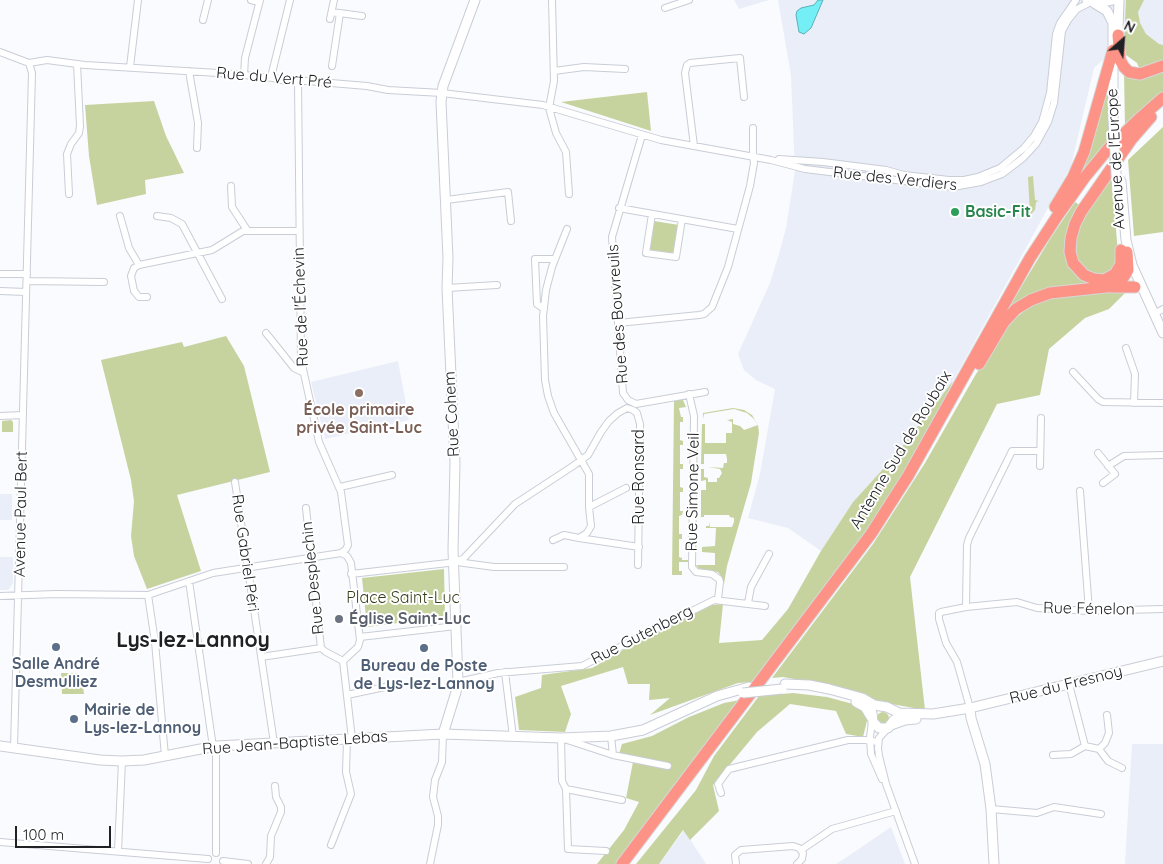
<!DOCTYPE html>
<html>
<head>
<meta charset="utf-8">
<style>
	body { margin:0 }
	#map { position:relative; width:1163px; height:864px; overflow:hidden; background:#f9fbfe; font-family:Quicksand,sans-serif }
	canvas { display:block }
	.north { position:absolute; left:1098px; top:15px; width:50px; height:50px; -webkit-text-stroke:4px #fff; paint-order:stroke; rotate:27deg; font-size:14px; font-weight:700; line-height:20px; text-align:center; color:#202125 }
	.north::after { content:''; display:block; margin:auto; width:18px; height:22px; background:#202125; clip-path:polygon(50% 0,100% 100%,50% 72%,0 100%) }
	.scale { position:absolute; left:15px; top:826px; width:96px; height:22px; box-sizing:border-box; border:2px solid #202125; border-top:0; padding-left:6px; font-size:15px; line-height:18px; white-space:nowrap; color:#202125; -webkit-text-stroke:4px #fff; paint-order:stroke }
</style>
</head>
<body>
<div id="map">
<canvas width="1163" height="864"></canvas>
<div class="north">N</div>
<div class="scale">100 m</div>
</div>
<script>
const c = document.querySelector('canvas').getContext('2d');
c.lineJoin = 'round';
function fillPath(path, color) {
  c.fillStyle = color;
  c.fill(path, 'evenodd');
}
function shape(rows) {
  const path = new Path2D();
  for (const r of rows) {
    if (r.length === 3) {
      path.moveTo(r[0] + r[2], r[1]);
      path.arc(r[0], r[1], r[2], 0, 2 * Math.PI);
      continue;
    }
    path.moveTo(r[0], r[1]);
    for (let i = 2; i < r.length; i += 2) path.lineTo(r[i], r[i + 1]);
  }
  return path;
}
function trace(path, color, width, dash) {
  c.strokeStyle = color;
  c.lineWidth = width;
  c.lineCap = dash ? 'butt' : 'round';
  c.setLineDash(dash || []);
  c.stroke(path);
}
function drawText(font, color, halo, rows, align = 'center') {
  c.font = font + ' Quicksand,sans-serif';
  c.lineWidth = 4;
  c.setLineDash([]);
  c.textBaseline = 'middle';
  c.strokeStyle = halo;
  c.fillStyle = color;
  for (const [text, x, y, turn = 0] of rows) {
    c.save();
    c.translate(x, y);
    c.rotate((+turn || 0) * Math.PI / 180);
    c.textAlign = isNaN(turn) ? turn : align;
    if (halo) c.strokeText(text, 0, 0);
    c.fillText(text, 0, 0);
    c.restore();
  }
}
fillPath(shape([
	[734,0,769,0,739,9],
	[778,0,1163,0,1163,53,1126,53,1106,57,1094,68,1071,166,953,381,894,457,853,502,821,551,788,528,748,518,760,474,775,389,756,380,744,370,738,354,770,283,779,254,786,228,795,171,791,75],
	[398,361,409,420,325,439,311,382],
	[0,494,12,494,12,520,0,520],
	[0,557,13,557,13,583,8,590,0,590],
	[1132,744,1163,744,1163,864,1125,864],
	[891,827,905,864,836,864,844,859],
	[684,830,706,864,659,864]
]), '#e9eef8');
fillPath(shape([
	[1126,0,1144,0,1138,12,1140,23,1146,34,1159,44,1163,45,1163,63,1140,70,1137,63,1126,55,1124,45],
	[1163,70,1163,93,1125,126,1124,73],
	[1109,78,1111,139,1082,174,1079,173],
	[647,92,651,131,561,102],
	[154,101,166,136,184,173,145,180,146,194,97,205,89,156,85,105],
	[1163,127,1163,232,1134,236,1128,160],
	[1033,176,1035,200,1039,201,1036,202,1035,210,1030,215,1028,177],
	[1112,177,1118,255,1111,273,1097,275,1084,270,1075,257,1075,234,1079,224,1097,196],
	[1075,202,1081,206,1068,257,1093,283,1008,309,1050,239],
	[654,221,679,225,674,252,671,255,651,251,649,248],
	[1128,290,1109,309,1085,318,1049,349,1040,395,997,404,910,577,925,710,886,703,817,683,783,677,772,678,873,544,925,463,976,374,1009,323,1037,301,1069,295],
	[226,336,244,366,270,472,177,495,201,571,147,589,134,556,131,536,134,501,131,480,101,360,182,342,184,347],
	[953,381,928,435,879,513,835,575,752,682,738,683,650,715,670,698,649,700,650,684,628,684,623,667,561,686,571,714,565,732,519,730,515,697,541,688,542,675,592,668,630,646,711,605,723,604,719,643,762,640,788,609,821,551,853,502,894,457],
	[674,400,683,400,686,407,679,408,681,417,683,417,683,422,680,422,680,440,683,441,683,445,680,445,680,464,683,464,683,469,680,469,680,487,683,488,683,492,680,492,680,511,683,511,682,515,679,516,679,534,682,534,682,539,679,539,679,557,682,558,682,560,688,560,688,562,679,562,679,571,682,571,682,575,672,575],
	[733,408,744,410,752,415,758,425,759,433,751,483,727,566,724,584,721,576,718,572,700,570,696,565,715,565,715,553,702,552,702,547,715,546,716,528,706,528,706,526,709,526,709,522,710,527,732,527,734,522,734,518,730,517,729,515,704,515,704,517,701,517,701,490,706,490,706,480,701,481,701,469,704,469,704,477,708,478,708,482,717,482,717,478,719,478,722,473,720,469,708,467,723,468,724,463,727,463,727,459,726,454,704,454,704,464,701,464,702,424,705,424,705,443,726,443,726,433,732,433,732,422,727,420,733,419,733,424,740,426,744,430,758,425,754,419,747,413,734,409,704,414,703,419,703,413],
	[11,420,13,422,13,432,2,432,2,421],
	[444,569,445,617,367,627,362,578],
	[61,673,79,673,79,686,83,686,84,694,62,694],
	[793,693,827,697,853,704,863,710,868,717,863,737,846,734,836,711,790,704,757,732,713,785,719,811,690,840,683,830,659,864,636,864,696,790,714,756,759,696],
	[740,700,616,864,597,864,624,830,639,802,626,798,633,762,618,757,622,744,652,736,689,717,724,703],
	[883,718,6]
]), '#c7d39e');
const water = shape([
	[818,0,823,0,811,28,804,34,799,32,796,15,797,11,801,8,814,5,818,0]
]);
fillPath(water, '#74eff5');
trace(water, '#5bb1b7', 1);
const street = shape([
	[251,0,259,2],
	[552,0,554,81,549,108,556,133,566,152,569,194],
	[665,8,689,0],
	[332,12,362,16],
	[330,19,334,0],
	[203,20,208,0],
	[0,52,29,63,47,60,85,65,235,74,273,78,286,81,307,81,367,86,388,90,442,93,543,105,661,140,771,160,805,169,953,187,981,182,1002,174,1023,158,1036,144,1048,122,1054,103,1062,31,1068,20,1077,9,1091,2],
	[332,66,340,13],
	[130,67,138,0],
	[189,71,198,123,197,148],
	[554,71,584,67,625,69],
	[244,75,245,58,260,0],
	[271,77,290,0],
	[298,81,301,360,319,442,341,492,348,545,346,549,341,553],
	[642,135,612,237,623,393,628,400,636,404,705,392],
	[694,146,685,73,687,65,690,63,740,58,744,97],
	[779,159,823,162,886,170,904,175,949,180,964,180,978,177,1000,168,1024,148,1034,136,1042,122,1050,93,1056,34,1060,23,1076,0],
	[231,186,232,207,247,230],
	[69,194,67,154,71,144,79,133,80,126,77,64],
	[446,200,508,192,511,221],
	[619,208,738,229],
	[652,214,646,253,676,257,682,219],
	[120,216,129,248,139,265,212,250,243,231,299,231],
	[157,216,171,218,182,224,222,299],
	[567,229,552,267,546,290,543,316,545,380,548,396,554,413,589,474,589,507],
	[139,265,134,268,131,276,134,291,139,297,147,297],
	[0,274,27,274],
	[27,281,104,282],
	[447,288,497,285],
	[0,291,26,292],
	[544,309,537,304,535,259,555,259],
	[1154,314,1163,309],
	[618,323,699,315,704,314,712,307,728,267,750,186,754,163,753,157,753,128],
	[266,333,294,368,302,372],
	[1126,348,1135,374,1134,403],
	[1073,372,1098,399,1103,402,1163,403],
	[689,394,694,416,692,567,696,572,712,574,719,579,720,582,718,599],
	[0,416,23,415],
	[1098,453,1115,474,1103,483],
	[1040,466,1041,418],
	[1108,466,1124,456,1163,455],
	[235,482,274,743],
	[340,487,392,475],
	[626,488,589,507,591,526,587,533,579,538,639,547],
	[1080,491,1089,611],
	[306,508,321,648],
	[553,540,564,535,579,538],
	[341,553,347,556,351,563,360,640,358,647,343,661],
	[457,562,494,567,564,567],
	[351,574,448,563,463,559,515,504,573,466,588,455,601,432,609,421,618,413,627,408,633,410,637,413,640,424,638,565],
	[189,581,213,747],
	[148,595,155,642,165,756],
	[0,596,56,594,148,595,213,573,341,553],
	[748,603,751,587,769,554],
	[966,607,967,545,969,538,1012,451,1040,451],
	[360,637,456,626],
	[321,648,326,652,343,661],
	[261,657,321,648],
	[343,661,352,739],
	[505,672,513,737],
	[458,682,498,673,582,666,714,600,765,606],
	[347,695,399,684],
	[970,708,957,662,946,643,939,619,939,613,941,612,966,607,1017,602,1037,608,1089,611,1163,609],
	[872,721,870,737,871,754,882,779],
	[888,728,879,738,878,748,879,756,886,784,915,864],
	[611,736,613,755],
	[1085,746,1099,749,1105,743,1109,733,1107,715],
	[14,748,32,73,29,63],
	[1099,749,1108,761,1122,768],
	[1053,755,1071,754,1085,746,1069,684],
	[566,789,622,800],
	[721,793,718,784,729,769,848,740,865,740,878,742],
	[991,809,1037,813,1054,807,1101,814],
	[0,842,208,859],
	[331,845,351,794,346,772,347,739],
	[801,850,832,829,896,811],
	[118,851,122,761],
	[606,851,568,849,566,789,562,781,561,738,613,755,668,766],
	[216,853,216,746],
	[223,861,248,864],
	[266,864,270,857,271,836,281,812,281,807,276,797,275,786],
	[430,864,438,825,438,816,433,797,435,780,442,762,443,734],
	[736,864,735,855,741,850,793,846,799,848,803,853,802,859,797,864]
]);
const secondary = shape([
	[1087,0,1098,3,1112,0],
	[1094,3,1107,11,1113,23,1113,115],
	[1118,30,1119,0],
	[1121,181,1126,240,1132,265,1163,333],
	[785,684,809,685,829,689,862,698,874,705,887,707,899,713,933,714,970,708,1163,661],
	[856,702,865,707,871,717],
	[970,708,971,718,985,764,991,809,994,864],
	[872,713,873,722,879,728,888,728,894,720],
	[891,725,905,720,916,719],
	[443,734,456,692,458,682,453,550,455,463,447,288,448,258,441,102,443,86,475,0],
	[0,746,100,760,122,761,144,760,216,746,443,734,561,738,611,736,643,730,717,696,749,687]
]);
const highway = shape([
	[1118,35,1120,60,1124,67,1129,72,1140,74,1163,66],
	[1055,207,1073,177,1084,152,1113,50],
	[1121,250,1121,264,1115,274,1104,280,1094,279,1084,275,1073,263,1070,252,1071,238,1075,224,1081,212,1131,140,1151,117],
	[1112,287,1135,287],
	[979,364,1004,322,1016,309,1031,300,1050,293,1115,286,1121,281,1128,270,1127,252],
	[622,864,871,534,908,476,1030,258,1058,215,1085,177,1108,149,1138,120,1163,98]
]);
trace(street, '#c9cdd6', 8);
trace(secondary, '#c9cdd6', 11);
trace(highway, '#d7d7d8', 13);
trace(street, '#fff', 6);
trace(secondary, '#fff', 9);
trace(highway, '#fd9387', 11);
const secondaryBridge = shape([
	[1113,115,1117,193],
	[743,693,782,689]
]);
trace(secondaryBridge, '#c9cdd6', 11, []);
trace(secondaryBridge, '#fff', 9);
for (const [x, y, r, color] of [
	[955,212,5,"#2e9e5b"],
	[359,393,5,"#8d6e63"],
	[339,619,5,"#6b7280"],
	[56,647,5,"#5c6f8a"],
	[424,648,5,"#5c6f8a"],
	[74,719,5,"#5c6f8a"]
]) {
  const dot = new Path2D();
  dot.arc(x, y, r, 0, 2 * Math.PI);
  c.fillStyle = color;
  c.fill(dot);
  trace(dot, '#fff', 2);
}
drawText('16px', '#202125', '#fff', [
	["Rue du Vert Pré",274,78,5],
	["Avenue de l'Europe",1116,159,-93],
	["Rue des Verdiers",895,179,6],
	["Rue de l'Échevin",301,307,-92],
	["Rue des Bouvreuils",618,314,-94],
	["Rue Cohem",452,414,-93],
	["Antenne Sud de Roubaix",901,450,-59],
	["Rue Ronsard",639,477,-90],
	["Rue Simone Veil",693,492,-89],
	["Avenue Paul Bert",21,514,-89],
	["Rue Gabriel Péri",245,553,82],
	["Rue Desplechin",313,578,-96],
	["Rue Fénelon",1089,609,1],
	["Rue Gutenberg",642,635,-27],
	["Rue du Fresnoy",1066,685,-14],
	["Rue Jean-Baptiste Lebas",295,743,-4]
]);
drawText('bold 16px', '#27864d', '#fff', [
	["Basic-Fit",965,212]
], 'left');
drawText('bold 16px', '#785e54', '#fff', [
	["École primaire",359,410],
	["privée Saint-Luc",359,428]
]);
drawText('16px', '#363d19', '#fff', [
	["Place Saint-Luc",403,598]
]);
drawText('bold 16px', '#5b616d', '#fff', [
	["Église Saint-Luc",349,619]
], 'left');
drawText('bold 16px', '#4e5e75', '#fff', [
	["Salle André",56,664],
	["Desmulliez",56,682],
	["Bureau de Poste",424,666],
	["de Lys-lez-Lannoy",424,684],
	["Mairie de",84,710,"left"],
	["Lys-lez-Lannoy",84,728,"left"]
]);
drawText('bold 21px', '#202125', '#fff', [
	["Lys-lez-Lannoy",193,641]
]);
</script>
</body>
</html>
